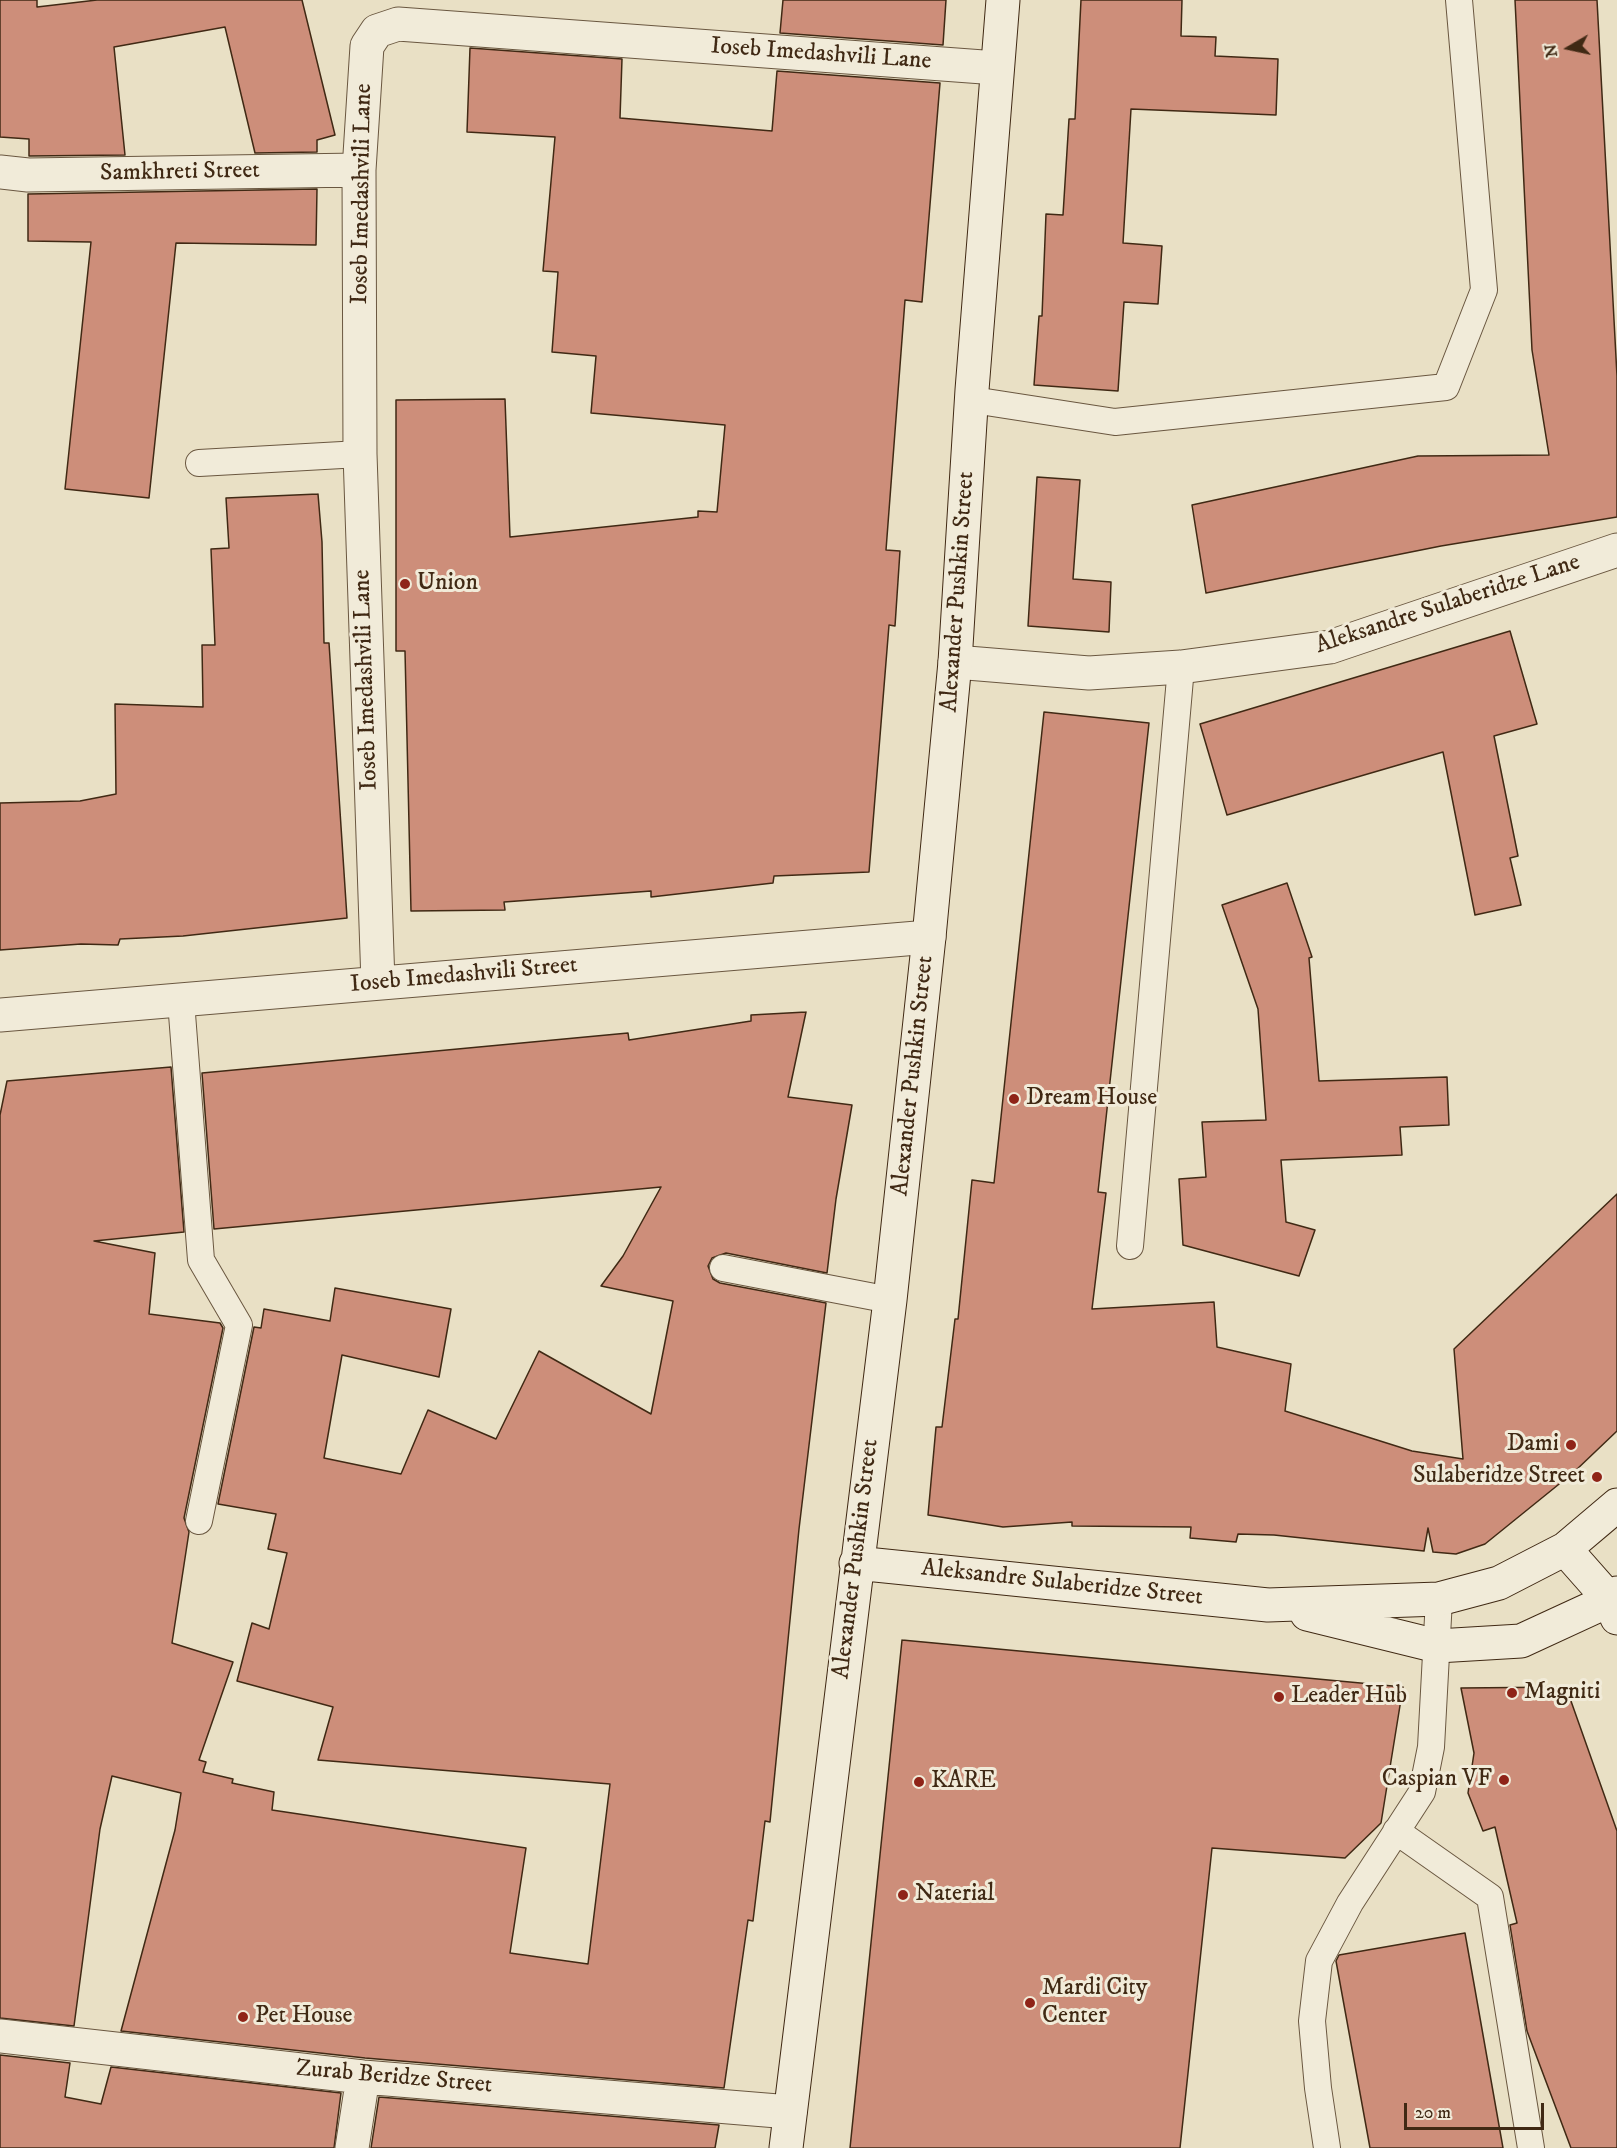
<!DOCTYPE html>
<html>
<head>
<meta charset="utf-8">
<style>
	body { margin:0 }
	#map { position:relative; width:1617px; height:2148px; overflow:hidden; background:#e9e0c5; font-family:"IM FELL DW Pica",serif }
	canvas { display:block }
	.north { position:absolute; left:1539px; top:18px; width:60px; height:60px; -webkit-text-stroke:4px #f1ebd9; paint-order:stroke; rotate:261deg; font-size:16px; font-weight:700; line-height:24px; text-align:center; color:#402914 }
	.north::after { content:''; display:block; margin:auto; width:21px; height:27px; background:#402914; clip-path:polygon(50% 0,100% 100%,50% 72%,0 100%) }
	.scale { position:absolute; left:1404px; top:2103px; width:140px; height:27px; box-sizing:border-box; border:3px solid #402914; border-top:0; padding-left:8px; font-size:18px; line-height:21px; white-space:nowrap; color:#402914; -webkit-text-stroke:4px #f1ebd9; paint-order:stroke }
</style>
</head>
<body>
<div id="map">
<canvas width="1617" height="2148"></canvas>
<div class="north">N</div>
<div class="scale">20 m</div>
</div>
<script>
const c = document.querySelector('canvas').getContext('2d');
c.lineJoin = 'round';
function fillPath(path, color) {
  c.fillStyle = color;
  c.fill(path, 'evenodd');
}
function shape(rows) {
  const path = new Path2D();
  for (const r of rows) {
    path.moveTo(r[0], r[1]);
    for (let i = 2; i < r.length; i += 2) path.lineTo(r[i], r[i + 1]);
  }
  return path;
}
function trace(path, color, width, dash) {
  c.strokeStyle = color;
  c.lineWidth = width;
  c.lineCap = dash ? 'butt' : 'round';
  c.setLineDash(dash || []);
  c.stroke(path);
}
function drawText(font, color, halo, rows, align = 'center') {
  c.font = font + ' "IM FELL DW Pica",serif';
  c.lineWidth = 6;
  c.setLineDash([]);
  c.textBaseline = 'middle';
  c.strokeStyle = halo;
  c.fillStyle = color;
  for (const [text, x, y, turn = 0] of rows) {
    c.save();
    c.translate(x, y);
    c.rotate((+turn || 0) * Math.PI / 180);
    c.textAlign = isNaN(turn) ? turn : align;
    if (halo) c.strokeText(text, 0, 0);
    c.fillText(text, 0, 0);
    c.restore();
  }
}
const building = shape([
	[0,0,37,0,37,7,97,0,302,0,335,135,317,140,317,152,255,153,225,27,114,47,125,155,29,156,29,139,0,137,0,0],
	[783,0,946,0,943,45,780,33,783,0],
	[1081,0,1182,0,1181,36,1216,37,1215,56,1278,59,1276,115,1131,109,1123,243,1162,246,1158,304,1124,302,1118,391,1034,385,1039,316,1042,316,1046,214,1063,215,1069,119,1075,119,1081,0],
	[1515,0,1597,0,1617,376,1617,517,1441,546,1206,593,1192,505,1418,456,1549,455,1532,350,1515,0],
	[470,48,622,59,620,118,772,131,777,71,940,83,922,302,905,300,886,550,900,551,895,626,889,625,869,872,774,876,773,883,651,897,651,891,504,902,505,910,411,911,405,651,396,651,396,400,505,399,510,537,698,517,698,511,717,512,725,425,591,413,596,356,552,352,558,272,543,271,555,137,467,132,470,48],
	[317,189,316,245,176,243,149,498,65,489,91,242,28,241,28,194,317,189],
	[1037,477,1080,480,1073,579,1111,582,1109,632,1028,626,1037,477],
	[318,494,322,542,324,643,329,643,347,918,183,936,120,939,118,945,81,944,0,950,0,803,80,801,116,794,115,704,203,707,202,645,215,645,211,549,229,548,226,498,318,494],
	[1510,631,1537,724,1494,736,1518,856,1510,858,1521,905,1475,915,1443,752,1227,815,1200,724,1510,631],
	[1044,712,1149,723,1098,1192,1106,1193,1092,1309,1214,1302,1217,1347,1291,1364,1285,1411,1412,1451,1463,1459,1454,1349,1617,1194,1617,1431,1574,1472,1485,1544,1456,1554,1433,1552,1428,1528,1424,1551,1274,1535,1238,1534,1236,1542,1190,1538,1191,1527,1072,1526,1072,1522,1003,1527,928,1515,936,1427,942,1427,955,1319,958,1319,972,1180,994,1183,1044,712],
	[1287,883,1312,957,1309,958,1319,1081,1447,1077,1449,1125,1400,1127,1402,1155,1281,1160,1286,1222,1315,1230,1299,1276,1183,1245,1179,1179,1206,1177,1202,1122,1266,1120,1258,1009,1222,905,1287,883],
	[806,1012,788,1097,852,1105,836,1199,827,1273,726,1253,712,1258,708,1266,713,1279,720,1283,826,1303,799,1529,770,1822,765,1821,753,1921,748,1920,724,2088,365,2058,121,2031,175,1830,181,1793,112,1776,100,1829,74,2026,0,2018,0,1115,7,1081,171,1067,184,1232,94,1241,155,1253,149,1314,220,1323,223,1328,184,1518,189,1532,172,1643,233,1662,199,1760,206,1762,203,1772,233,1779,232,1783,274,1792,272,1810,526,1848,510,1953,588,1964,610,1784,318,1760,333,1707,237,1681,252,1623,269,1629,287,1553,268,1549,276,1514,218,1504,254,1327,261,1328,264,1309,330,1321,335,1288,451,1309,439,1377,342,1355,324,1458,401,1474,428,1410,496,1439,539,1351,651,1414,673,1301,601,1286,623,1256,661,1187,214,1229,202,1073,628,1033,629,1040,751,1021,751,1015,806,1012],
	[902,1640,1403,1687,1381,1823,1345,1858,1212,1848,1180,2148,850,2148,902,1640],
	[1566,1687,1617,1831,1617,2148,1571,2148,1527,2031,1510,1925,1517,1923,1495,1827,1483,1831,1468,1793,1474,1753,1461,1688,1566,1687],
	[1465,1933,1503,2148,1370,2148,1336,1961,1339,1955,1465,1933],
	[0,2055,70,2063,65,2097,101,2104,111,2067,341,2093,334,2148,0,2148,0,2055],
	[379,2097,719,2125,715,2148,371,2148,379,2097]
]);
fillPath(building, '#cd8e7a');
trace(building, '#402914', 1.5);
const lane = shape([
	[973,400,1115,422,1446,387,1484,290,1459,0],
	[199,463,360,454],
	[181,1001,201,1260,239,1325,199,1521],
	[1130,1246,1181,667],
	[723,1268,890,1300],
	[1396,1831,1490,1897,1531,2148],
	[1327,2148,1318,2088,1312,2021,1319,1961,1350,1903,1422,1792,1431,1747,1439,1599]
]);
const street = shape([
	[0,172,28,175,359,170],
	[955,662,1089,673,1181,667,1330,647,1617,550],
	[378,983,360,454,359,170,367,46,377,31,398,24,997,68],
	[0,1015,929,937],
	[0,2036,363,2077,790,2112],
	[352,2148,363,2077]
]);
const secondary = shape([
	[1565,1549,1610,1600,1617,1618],
	[856,1563,1268,1605,1439,1599,1499,1583,1565,1549,1617,1505],
	[1307,1614,1437,1646,1521,1641,1610,1600,1617,1593],
	[786,2148,890,1300,929,937,955,662,972,390,1003,0]
]);
trace(lane, '#6a5740', 28);
trace(street, '#6a5740', 35);
trace(secondary, '#402914', 35);
trace(lane, '#f1ebd9', 26);
trace(street, '#f1ebd9', 33);
trace(secondary, '#f1ebd9', 33);
for (const [x, y, r, color] of [
	[405,584,6,"#8f2418"],
	[1014,1099,6,"#8f2418"],
	[1571,1445,6,"#8f2418"],
	[1597,1477,6,"#8f2418"],
	[1512,1693,6,"#8f2418"],
	[1279,1697,6,"#8f2418"],
	[1504,1780,6,"#8f2418"],
	[919,1782,6,"#8f2418"],
	[903,1895,6,"#8f2418"],
	[1030,2003,6,"#8f2418"],
	[243,2017,6,"#8f2418"]
]) {
  const dot = new Path2D();
  dot.arc(x, y, r, 0, 2 * Math.PI);
  c.fillStyle = color;
  c.fill(dot);
  trace(dot, '#f1ebd9', 2);
}
drawText('24px', '#402914', '#f1ebd9', [
	["Ioseb Imedashvili Lane",821,55,4],
	["Samkhreti Street",180,173,-1],
	["Ioseb Imedashvili Lane",363,194,-89],
	["Alexander Pushkin Street",959,592,-86],
	["Aleksandre Sulaberidze Lane",1448,605,-18],
	["Ioseb Imedashvili Lane",367,680,-92],
	["Ioseb Imedashvili Street",464,976,-5],
	["Alexander Pushkin Street",914,1076,-84],
	["Alexander Pushkin Street",857,1559,-83],
	["Aleksandre Sulaberidze Street",1062,1584,6],
	["Zurab Beridze Street",394,2078,5]
]);
drawText('24px', '#402914', '#f1ebd9', [
	["Union",417,584],
	["Dream House",1026,1099],
	["Dami",1559,1445,"right"],
	["Sulaberidze Street",1585,1477,"right"],
	["Magniti",1524,1693],
	["Leader Hub",1291,1697],
	["Caspian VF",1492,1780,"right"],
	["KARE",931,1782],
	["Naterial",915,1895],
	["Mardi City",1042,1989],
	["Center",1042,2017],
	["Pet House",255,2017]
], 'left');
</script>
</body>
</html>
